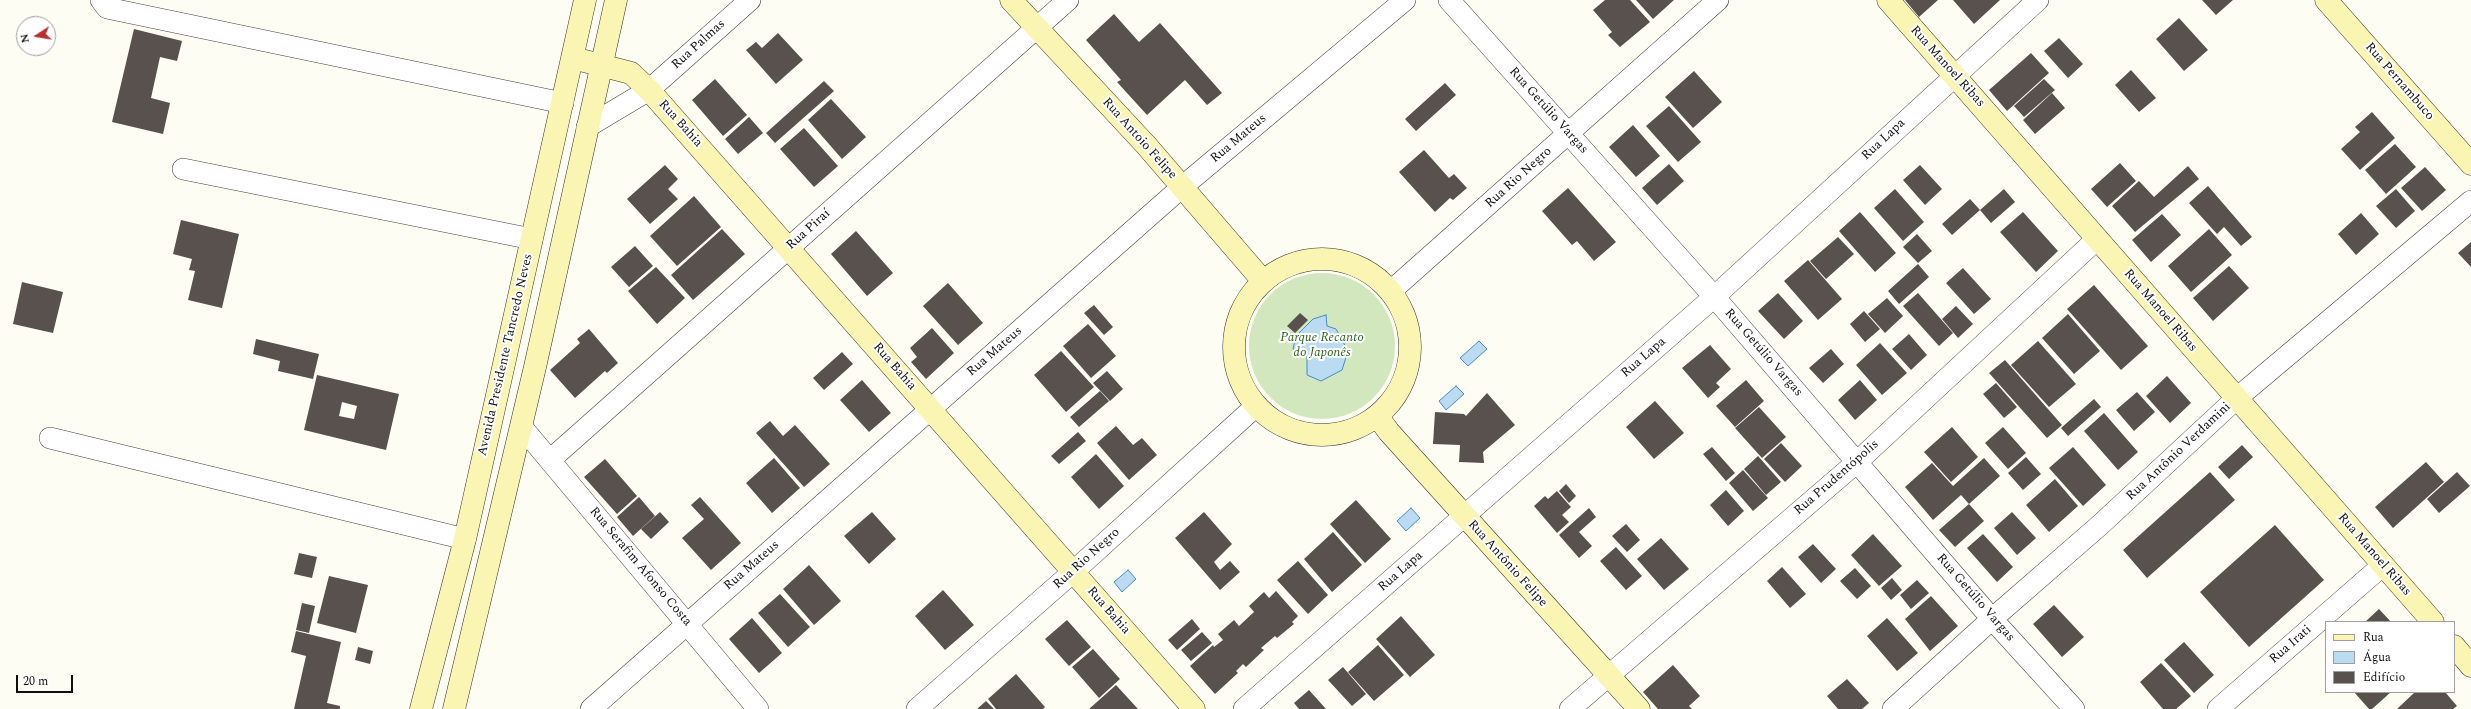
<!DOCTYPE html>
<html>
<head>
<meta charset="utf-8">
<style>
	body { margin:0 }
	#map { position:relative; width:2471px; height:709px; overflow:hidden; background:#fefdf3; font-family:Spectral,serif }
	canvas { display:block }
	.legend { position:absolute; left:2325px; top:621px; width:130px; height:72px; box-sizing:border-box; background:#fff; border:1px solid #9f9f9f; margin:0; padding:5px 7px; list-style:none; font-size:12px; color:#101010 }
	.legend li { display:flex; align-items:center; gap:8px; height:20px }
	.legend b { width:20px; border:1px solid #9f9f9f }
	.north { position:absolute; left:16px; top:16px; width:40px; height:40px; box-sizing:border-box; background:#fff; border:1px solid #9f9f9f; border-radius:50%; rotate:258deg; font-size:11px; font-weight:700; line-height:16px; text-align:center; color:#101010 }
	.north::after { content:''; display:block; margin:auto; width:14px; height:18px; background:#b82f30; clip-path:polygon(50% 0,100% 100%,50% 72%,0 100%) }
	.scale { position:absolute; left:16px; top:675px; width:57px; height:18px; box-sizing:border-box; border:2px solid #101010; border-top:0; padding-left:5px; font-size:12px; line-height:14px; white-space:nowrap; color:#101010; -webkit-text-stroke:3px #fff; paint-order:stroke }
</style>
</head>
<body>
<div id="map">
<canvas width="2471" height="709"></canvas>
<ul class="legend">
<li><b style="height:5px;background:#faf5b2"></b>Rua</li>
<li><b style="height:11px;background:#bbdbf3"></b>Água</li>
<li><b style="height:11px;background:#58514d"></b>Edifício</li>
</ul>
<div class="north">N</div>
<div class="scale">20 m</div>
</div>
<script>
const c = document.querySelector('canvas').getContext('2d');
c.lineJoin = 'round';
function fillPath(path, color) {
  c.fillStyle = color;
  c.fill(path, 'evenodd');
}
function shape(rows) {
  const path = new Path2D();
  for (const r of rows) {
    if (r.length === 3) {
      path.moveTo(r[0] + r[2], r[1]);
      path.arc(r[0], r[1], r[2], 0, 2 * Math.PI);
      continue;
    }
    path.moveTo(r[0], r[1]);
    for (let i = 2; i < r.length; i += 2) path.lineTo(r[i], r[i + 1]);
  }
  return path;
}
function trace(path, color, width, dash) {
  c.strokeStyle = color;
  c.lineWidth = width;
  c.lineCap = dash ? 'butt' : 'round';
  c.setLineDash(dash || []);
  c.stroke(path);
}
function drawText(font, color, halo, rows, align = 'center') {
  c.font = font + ' Spectral,serif';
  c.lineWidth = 4;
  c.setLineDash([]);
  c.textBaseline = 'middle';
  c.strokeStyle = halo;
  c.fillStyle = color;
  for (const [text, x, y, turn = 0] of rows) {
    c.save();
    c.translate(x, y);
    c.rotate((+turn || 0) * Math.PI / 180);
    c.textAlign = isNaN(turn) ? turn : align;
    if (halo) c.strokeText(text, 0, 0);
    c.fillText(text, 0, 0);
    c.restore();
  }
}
fillPath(shape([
	[1322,346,73]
]), '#d2e7be');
const water = shape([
	[1326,315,1327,326,1336,329,1348,351,1342,370,1321,381,1307,375,1307,357,1293,349,1296,336,1313,319,1326,315],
	[1479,341,1487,349,1468,366,1460,358,1479,341],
	[1456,386,1464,394,1446,410,1439,401,1456,386],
	[1411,508,1420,518,1406,531,1397,521,1411,508],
	[1128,570,1136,579,1122,592,1114,582,1128,570]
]);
fillPath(water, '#bbdbf3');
trace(water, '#468dc5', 1);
fillPath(shape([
	[1605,0,1630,0,1650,22,1620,47,1608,35,1612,32,1593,10],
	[1636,0,1674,0,1653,19],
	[1905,0,1938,0,1919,17],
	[1953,0,2000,0,1974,24],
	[2202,0,2233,0,2216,15],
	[1114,14,1139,42,1160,23,1222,93,1207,105,1185,80,1147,115,1117,82,1121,80,1086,40],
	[2179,18,2208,50,2184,71,2156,39],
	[134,29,182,41,177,61,160,57,151,98,170,103,163,134,112,122],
	[778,33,803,60,776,84,746,50,756,42,762,48],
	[2059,38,2083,64,2068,78,2044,51],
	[2031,53,2049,73,2007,111,1989,90],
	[2131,70,2156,98,2139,112,2115,85],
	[1694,71,1722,102,1693,128,1665,97],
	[715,79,747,115,723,136,692,100],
	[2044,79,2055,90,2024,117,2014,106],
	[824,81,834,91,775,143,766,133],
	[1445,83,1456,95,1416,131,1405,119],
	[2052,93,2065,108,2035,134,2023,120],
	[831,99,866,137,842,159,808,120],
	[1669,106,1701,142,1678,162,1646,126],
	[2372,112,2395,138,2360,170,2341,149,2360,132,2355,127],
	[749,117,763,133,738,154,725,139],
	[1633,125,1660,156,1636,177,1609,147],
	[804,128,838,166,814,187,780,149],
	[2395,144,2416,167,2386,194,2365,170],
	[1424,150,1449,178,1454,174,1467,188,1453,200,1450,198,1435,212,1399,172],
	[2120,163,2136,181,2107,207,2091,189],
	[1669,164,1684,181,1657,205,1642,188],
	[665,165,678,179,668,189,678,199,650,224,627,199],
	[1920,165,1942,189,1925,205,1903,180],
	[2188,166,2199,179,2135,232,2112,206,2139,181,2154,197],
	[2425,167,2446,190,2422,211,2401,188],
	[2208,186,2252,237,2241,246,2224,227,2217,234,2189,203],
	[1568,188,1616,242,1594,261,1577,241,1572,245,1542,211],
	[1895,189,1924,222,1903,241,1874,208],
	[2004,189,2015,202,1991,223,1980,210],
	[2396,189,2415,211,2396,228,2376,206],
	[694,196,721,227,677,266,650,236],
	[1970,199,1980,210,1952,235,1942,224],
	[1860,212,1896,253,1875,272,1839,231],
	[2023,212,2058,251,2036,272,2000,232],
	[2361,213,2379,234,2356,255,2338,234],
	[2162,214,2181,235,2151,262,2132,240],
	[181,220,239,234,222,308,188,300,195,271,189,270,192,259,173,254],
	[722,229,745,254,693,300,671,275],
	[2209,229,2232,255,2191,292,2168,266],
	[856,231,893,273,867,296,831,254],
	[1917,234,1932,251,1918,263,1903,247],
	[1838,237,1854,254,1826,279,1810,261],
	[2471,242,2471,267,2458,253],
	[635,246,653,266,629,287,611,267],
	[1808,260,1842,299,1818,320,1784,281],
	[1918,264,1929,277,1899,304,1888,291],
	[2229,266,2249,288,2213,321,2193,298],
	[656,267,685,298,657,324,628,291],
	[1963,268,1991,299,1974,314,1946,283],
	[22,282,63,292,53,333,13,324],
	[948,283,983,323,958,345,923,306],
	[2094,285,2148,346,2121,370,2067,309],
	[1778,293,1803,321,1784,339,1758,311],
	[1918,293,1953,333,1939,346,1903,306],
	[1887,298,1903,316,1885,333,1868,314],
	[1094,305,1113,327,1104,335,1084,313],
	[1956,306,1973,324,1958,338,1942,319],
	[1864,311,1880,329,1865,342,1850,324],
	[1300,313,1308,320,1295,333,1287,326],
	[2068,314,2100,351,2074,374,2042,338],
	[1088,324,1116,356,1091,378,1063,346],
	[932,328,954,353,926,379,911,362,917,357,910,348],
	[589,329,618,363,607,373,605,371,575,398,550,370,580,343,577,339],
	[1909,334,1927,355,1911,370,1892,349],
	[256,339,319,354,313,379,278,371,280,361,253,354],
	[2038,341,2076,384,2049,407,2011,365],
	[1880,343,1907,373,1882,395,1856,365],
	[1710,345,1731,369,1716,383,1720,387,1708,398,1682,368],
	[1831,349,1844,364,1823,383,1809,368],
	[1061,351,1094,387,1066,412,1034,375],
	[842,352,853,364,824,390,813,378],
	[2005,360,2062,425,2047,438,1989,373],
	[1107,371,1123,389,1110,401,1093,383],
	[317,375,399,394,386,450,304,430],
	[342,402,357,406,354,419,339,416],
	[2167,376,2191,403,2170,423,2146,396],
	[862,380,891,413,869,432,840,400],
	[1746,380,1764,401,1735,427,1716,406],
	[1860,380,1877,400,1855,420,1838,400],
	[1996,383,2017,407,2004,418,1983,394],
	[1100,391,1109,401,1079,427,1070,417],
	[2137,392,2155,412,2134,431,2116,410],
	[1487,393,1515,425,1483,452,1484,463,1459,462,1460,445,1433,444,1435,412,1464,414,1466,416],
	[2094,399,2101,407,2068,436,2061,428],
	[1655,401,1684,433,1654,459,1626,427],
	[1759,407,1786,437,1762,458,1735,428],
	[2104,413,2138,452,2118,470,2084,431],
	[770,421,783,436,795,425,830,464,804,487,756,433],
	[1116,426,1133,445,1142,438,1157,455,1129,480,1097,443],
	[1952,427,1978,457,1951,482,1924,452],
	[2003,427,2026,453,2008,469,1985,443],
	[1078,432,1086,441,1059,464,1051,456],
	[1781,443,1802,466,1785,482,1764,459],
	[2242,445,2253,457,2229,479,2218,467],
	[1712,447,1735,473,1726,481,1703,454],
	[2073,447,2106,485,2083,506,2049,468],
	[1096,454,1124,486,1099,509,1071,477],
	[1758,456,1781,482,1766,495,1744,469],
	[2026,457,2041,474,2023,490,2008,473],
	[774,458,800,488,772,513,746,483],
	[1984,458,2000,476,1969,504,1984,521,1955,547,1939,530,1969,504,1961,495,1933,520,1905,487,1932,463,1953,486],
	[605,459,637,496,617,514,584,477],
	[2426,462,2444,482,2393,528,2375,507],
	[1743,470,1768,498,1753,511,1729,483],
	[2210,472,2235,500,2147,578,2123,550],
	[2457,472,2470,486,2439,513,2427,499],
	[2055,479,2078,506,2049,532,2026,505],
	[1566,484,1576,496,1569,503,1559,491],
	[1726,490,1744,511,1728,526,1710,505],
	[1557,491,1571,507,1562,515,1569,522,1557,533,1534,506,1545,496,1548,499],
	[639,497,655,516,633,536,617,517],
	[700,497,741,543,711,570,682,538,704,519,691,505],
	[1356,500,1391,539,1365,563,1330,524],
	[1589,508,1596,517,1579,532,1592,546,1579,558,1559,535],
	[660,512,669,522,651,539,641,529],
	[872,512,896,539,869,564,844,536],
	[1204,512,1232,544,1214,562,1220,570,1230,561,1240,572,1220,590,1175,538],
	[2012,512,2036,538,2017,555,1994,528],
	[1626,524,1640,540,1627,552,1612,536],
	[2275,525,2324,580,2249,647,2200,592],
	[1333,532,1362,565,1332,592,1304,559],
	[1873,534,1902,566,1879,586,1851,555],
	[1983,534,2013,567,1997,582,1967,548],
	[1661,538,1689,569,1664,590,1637,559],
	[1813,544,1836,569,1821,583,1798,557],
	[1616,547,1642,576,1626,590,1600,561],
	[299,553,317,557,312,578,294,574],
	[1298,561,1328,595,1308,614,1277,580],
	[809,565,841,601,814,625,783,589],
	[1782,567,1806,594,1790,608,1767,581],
	[1855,568,1871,586,1857,599,1840,581],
	[329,576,368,585,356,633,317,623],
	[1892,578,1902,590,1891,600,1881,588],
	[1917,580,1929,593,1911,609,1900,595],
	[943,590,974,625,945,650,915,616],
	[1276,591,1298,616,1292,622,1294,624,1277,638,1275,636,1261,648,1264,650,1246,667,1243,664,1236,671,1238,673,1215,694,1190,666,1213,645,1214,647,1223,640,1218,634,1234,620,1239,626,1254,612,1249,606,1264,592,1269,598],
	[780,594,810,627,788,647,758,613],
	[1931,596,1958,626,1930,651,1905,619],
	[302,603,315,606,309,633,296,630],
	[2054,605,2084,637,2062,657,2033,624],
	[2379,609,2391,622,2365,622],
	[1401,616,1435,655,1410,677,1376,639],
	[752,618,782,653,759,673,729,639],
	[1887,618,1918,653,1897,671,1867,636],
	[1192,619,1200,629,1177,650,1168,640],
	[1067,620,1091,647,1069,666,1045,639],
	[296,631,341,642,327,703,340,706,340,709,294,709,306,656,291,652],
	[1202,632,1212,643,1191,661,1181,650],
	[2184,642,2214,675,2194,693,2164,660],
	[1378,645,1404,675,1374,701,1348,672],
	[358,647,373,651,370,664,355,660],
	[1093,649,1120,679,1099,698,1072,667],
	[2161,663,2191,696,2176,709,2163,709,2140,682],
	[1673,665,1700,696,1689,706,1692,709,1658,709,1643,692],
	[1343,667,1366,694,1352,706,1328,680],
	[1016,674,1045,707,1043,709,996,709,988,699],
	[1847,679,1869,703,1862,709,1838,709,1827,696],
	[1116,685,1138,709,1089,709],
	[1309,690,1326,709,1299,709,1294,703],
	[2354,692,2391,692,2372,709,2369,709],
	[2415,692,2445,692,2457,706,2453,709,2397,709],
	[986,701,994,709,977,709]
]), '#58514d');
const street = shape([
	[101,0,107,8,563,103],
	[1449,0,1717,300,1992,619,2074,709],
	[587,127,649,90,750,0],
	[183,169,532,239],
	[1391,291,1718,0],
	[521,426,758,709],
	[50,438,465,539],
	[550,460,1068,0],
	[591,709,1182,187,1405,0],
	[917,709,1073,572,1256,406],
	[1244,709,1714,297,2038,0],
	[1570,709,1857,462,2097,239],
	[1893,709,1992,619,2100,525,2237,398,2471,201],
	[2218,709,2383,565]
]);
const secondary = shape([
	[1011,0,1146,145,1263,281],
	[1888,0,2433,622],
	[2326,0,2471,164],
	[573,58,631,73,649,90,1194,709],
	[1322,347,88],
	[1378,417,1389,432,1639,709],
	[2454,646,2471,666],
	[421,709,465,539,585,0],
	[454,709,535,367,616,0]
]);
trace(street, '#434343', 22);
trace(secondary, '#323232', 23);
trace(street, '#fff', 21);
trace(secondary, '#faf5b2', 22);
drawText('13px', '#101010', '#fff', [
	["Rua Palmas",699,45,-42],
	["Rua Manoel Ribas",1947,67,48],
	["Rua Pernambuco",2399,82,49],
	["Rua Getúlio Vargas",1548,111,48],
	["Rua Bahia",680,124,48],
	["Rua Antoio Felipe",1139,139,48],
	["Rua Mateus",1239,139,-40],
	["Rua Lapa",1884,140,-43],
	["Rua Rio Negro",1519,178,-42],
	["Rua Piraí",809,230,-42],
	["Rua Manoel Ribas",2160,311,49],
	["Rua Mateus",995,352,-41],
	["Rua Getúlio Vargas",1763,353,49],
	["Avenida Presidente Tancredo Neves",506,355,-77],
	["Rua Lapa",1644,358,-41],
	["Rua Bahia",894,367,49],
	["Rua Antônio Verdamini",2179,452,-43],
	["Rua Prudentópolis",1837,478,-41],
	["Rua Manoel Ribas",2374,555,49],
	["Rua Rio Negro",1087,559,-42],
	["Rua Antônio Felipe",1507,564,48],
	["Rua Mateus",752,566,-41],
	["Rua Serafim Afonso Costa",640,567,50],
	["Rua Lapa",1401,572,-41],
	["Rua Getúlio Vargas",1975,598,49],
	["Rua Bahia",1108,611,49],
	["Rua Irati",2291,645,-41]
]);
drawText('italic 13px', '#2e6423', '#fff', [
	["Parque Recanto",1322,338],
	["do Japonês",1322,353]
]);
</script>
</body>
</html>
